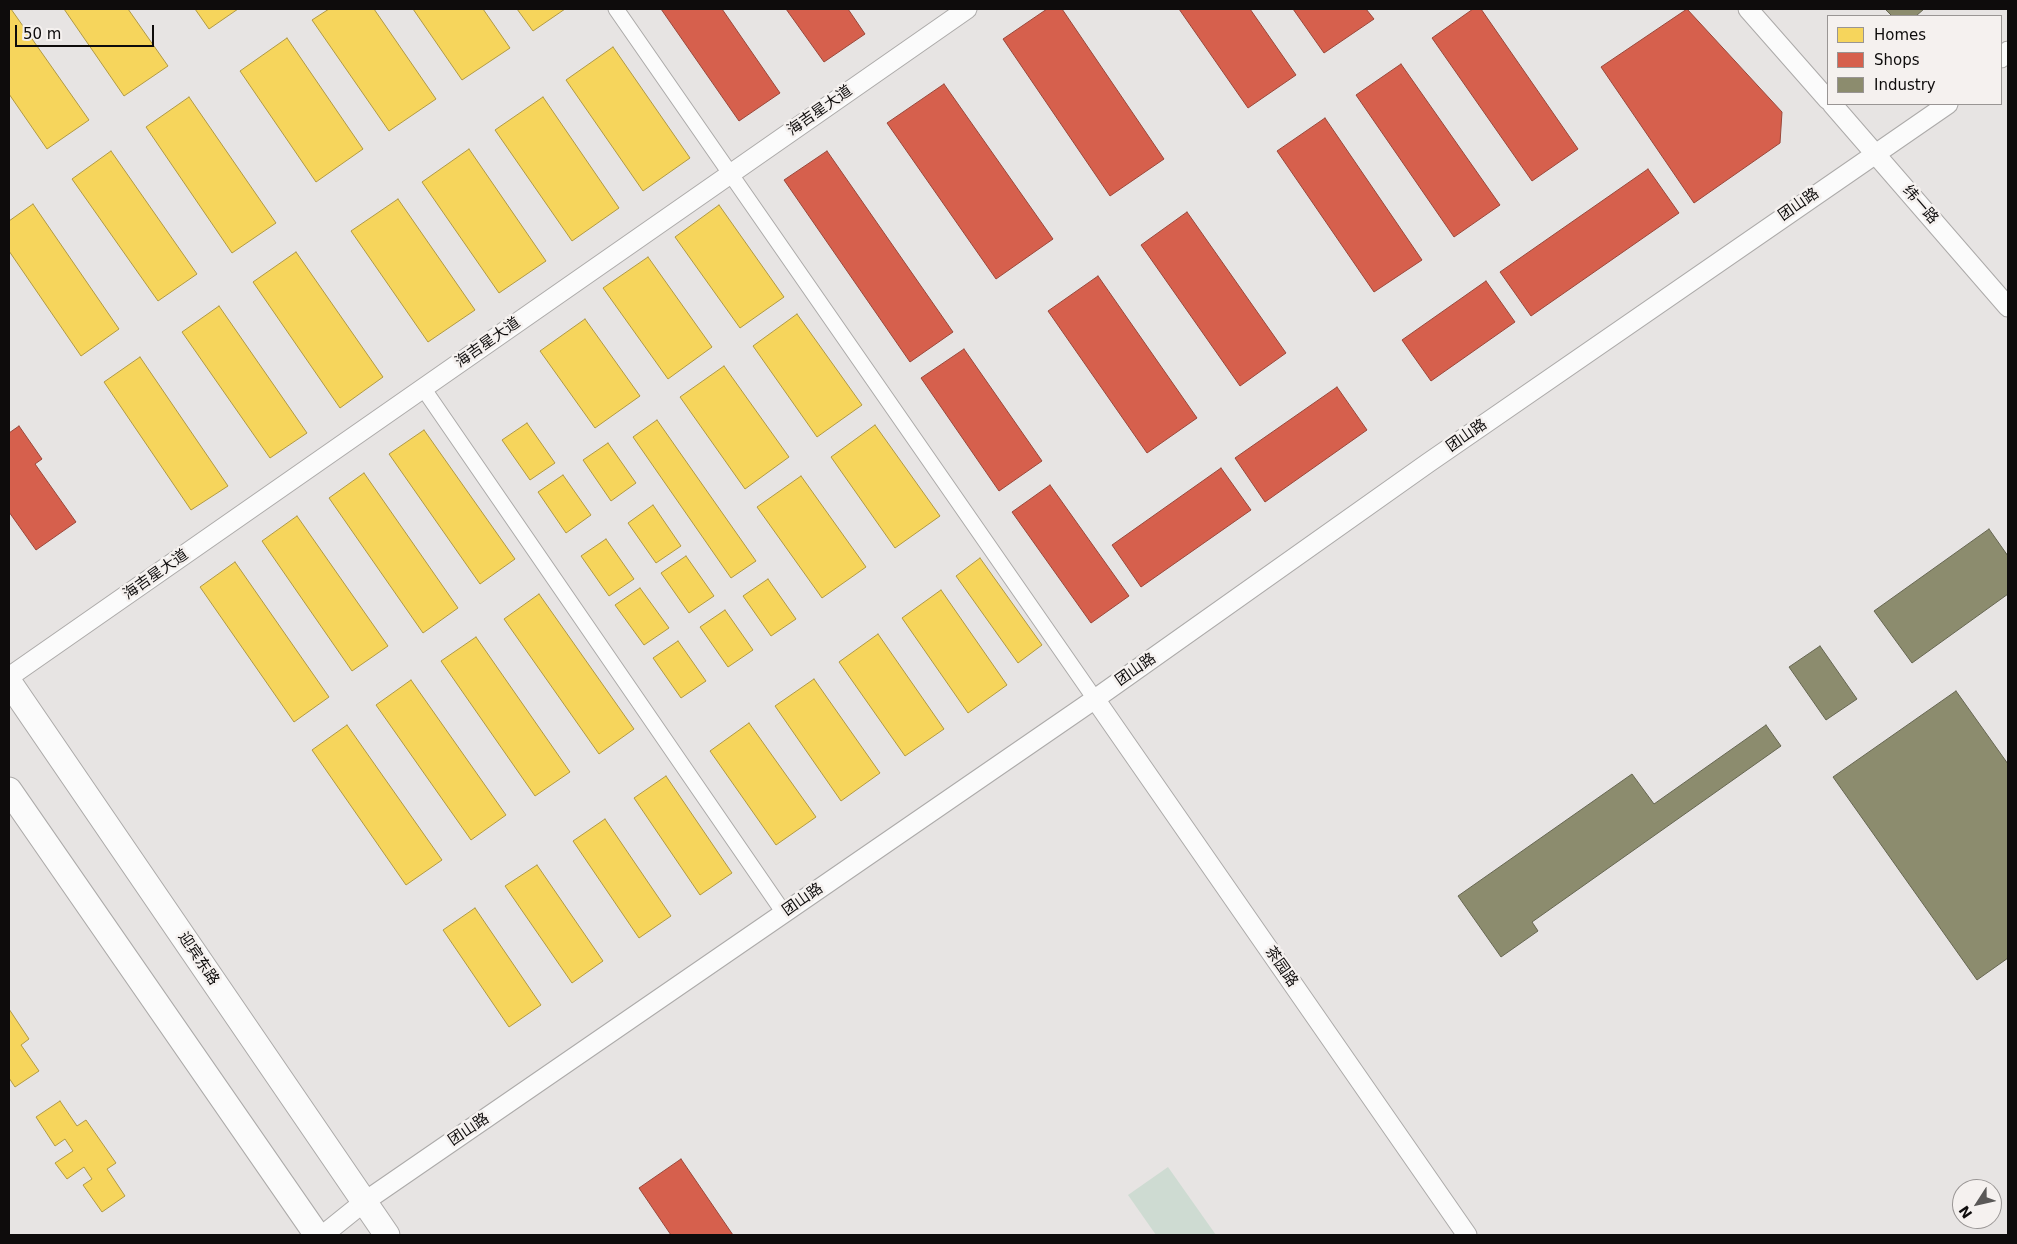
<!DOCTYPE html>
<html>
<head>
<meta charset="utf-8">
<style>
	body { margin:0 }
	#map { position:relative; width:2017px; height:1244px; overflow:hidden; background:#e7e4e3; font-family:"DejaVu Sans",sans-serif }
	canvas { display:block }
	.frame { position:absolute; inset:0; border:10px solid #0e0c0c; pointer-events:none }
	.legend { position:absolute; left:1827px; top:15px; width:175px; height:90px; box-sizing:border-box; background:#f5f1ef; border:1px solid #999594; margin:0; padding:6px 9px; list-style:none; font-size:15px; color:#0e0c0c }
	.legend li { display:flex; align-items:center; gap:10px; height:25px }
	.legend b { width:25px; border:1px solid #999594 }
	.north { position:absolute; left:1952px; top:1179px; width:50px; height:50px; box-sizing:border-box; background:#f5f1ef; border:1px solid #999594; border-radius:50%; rotate:235deg; font-size:14px; font-weight:700; line-height:20px; text-align:center; color:#0e0c0c }
	.north::after { content:''; display:block; margin:auto; width:18px; height:22px; background:#5a5857; clip-path:polygon(50% 0,100% 100%,50% 72%,0 100%) }
	.scale { position:absolute; left:15px; top:25px; width:139px; height:22px; box-sizing:border-box; border:2px solid #0e0c0c; border-top:0; padding-left:6px; font-size:15px; line-height:18px; white-space:nowrap; color:#0e0c0c; -webkit-text-stroke:4px #f5f1ef; paint-order:stroke }
</style>
</head>
<body>
<div id="map">
<canvas width="2017" height="1244"></canvas>
<div class="frame"></div>
<ul class="legend">
<li><b style="height:14px;background:#f6d55c"></b>Homes</li>
<li><b style="height:14px;background:#d6604d"></b>Shops</li>
<li><b style="height:14px;background:#8c8c6e"></b>Industry</li>
</ul>
<div class="north">N</div>
<div class="scale">50 m</div>
</div>
<script>
const c = document.querySelector('canvas').getContext('2d');
c.lineJoin = 'round';
function fillPath(path, color) {
  c.fillStyle = color;
  c.fill(path, 'evenodd');
}
function shape(rows) {
  const path = new Path2D();
  for (const r of rows) {
    path.moveTo(r[0], r[1]);
    for (let i = 2; i < r.length; i += 2) path.lineTo(r[i], r[i + 1]);
  }
  return path;
}
function trace(path, color, width, dash) {
  c.strokeStyle = color;
  c.lineWidth = width;
  c.lineCap = dash ? 'butt' : 'round';
  c.setLineDash(dash || []);
  c.stroke(path);
}
function drawText(font, color, halo, rows, align = 'center') {
  c.font = font + ' "DejaVu Sans","Noto Sans SC",sans-serif';
  c.lineWidth = 5;
  c.setLineDash([]);
  c.textBaseline = 'middle';
  c.strokeStyle = halo;
  c.fillStyle = color;
  for (const [text, x, y, turn = 0] of rows) {
    c.save();
    c.translate(x, y);
    c.rotate((+turn || 0) * Math.PI / 180);
    c.textAlign = isNaN(turn) ? turn : align;
    if (halo) c.strokeText(text, 0, 0);
    c.fillText(text, 0, 0);
    c.restore();
  }
}
fillPath(shape([
	[1168,1167,1216,1235,1156,1235,1128,1195]
]), '#cedbd2');
const homes = shape([
	[9,9,11,9,89,120,47,149,9,94,9,9],
	[64,9,128,9,168,66,124,96,64,9],
	[195,9,238,9,209,29,195,9],
	[329,9,374,9,436,99,389,131,312,20,329,9],
	[413,9,483,9,510,48,462,80,413,9],
	[517,9,565,9,533,31,517,9],
	[287,38,363,149,316,182,240,71,287,38],
	[613,47,690,158,643,191,566,80,613,47],
	[189,97,276,223,232,253,146,127,189,97],
	[543,97,619,208,572,241,495,130,543,97],
	[469,149,546,261,499,293,422,182,469,149],
	[111,151,197,274,158,301,72,179,111,151],
	[398,199,475,310,428,342,351,231,398,199],
	[33,204,119,329,81,356,9,251,9,221,33,204],
	[719,205,784,297,740,328,675,237,719,205],
	[296,252,383,377,340,408,253,282,296,252],
	[648,257,712,347,668,379,603,288,648,257],
	[219,306,307,433,270,458,182,332,219,306],
	[797,314,862,405,817,437,753,346,797,314],
	[585,319,640,396,595,428,540,351,585,319],
	[140,357,228,486,191,510,104,382,140,357],
	[724,366,789,457,745,489,680,397,724,366],
	[657,420,756,561,731,578,633,437,657,420],
	[527,423,555,463,530,480,502,440,527,423],
	[875,425,940,516,895,548,831,457,875,425],
	[424,430,515,559,480,584,389,454,424,430],
	[608,443,636,483,611,501,583,460,608,443],
	[364,473,458,608,423,633,329,498,364,473],
	[563,475,591,515,566,533,538,492,563,475],
	[801,476,866,567,822,598,757,507,801,476],
	[653,505,681,546,656,563,628,523,653,505],
	[297,516,388,646,352,671,262,541,297,516],
	[606,539,634,579,609,596,581,556,606,539],
	[686,556,714,596,689,613,661,573,686,556],
	[980,558,1042,645,1018,663,956,576,980,558],
	[235,562,329,697,294,722,200,587,235,562],
	[768,579,796,619,771,636,743,596,768,579],
	[640,588,669,628,644,645,615,605,640,588],
	[941,590,1007,685,968,713,902,618,941,590],
	[539,594,634,729,599,754,504,619,539,594],
	[725,610,753,650,728,667,700,627,725,610],
	[878,634,944,729,905,756,839,662,878,634],
	[476,637,570,772,535,796,441,661,476,637],
	[678,641,706,681,681,698,653,658,678,641],
	[814,679,880,773,841,801,775,706,814,679],
	[411,680,506,815,471,840,376,705,411,680],
	[749,723,816,817,776,845,710,751,749,723],
	[347,725,442,860,406,885,312,750,347,725],
	[666,776,732,873,700,895,634,798,666,776],
	[605,819,671,916,639,938,573,841,605,819],
	[537,865,603,961,572,983,505,886,537,865],
	[475,908,541,1005,509,1027,443,930,475,908],
	[9,1009,29,1039,21,1045,39,1071,15,1087,9,1078,9,1009],
	[60,1101,77,1126,86,1120,116,1163,107,1169,125,1196,102,1212,83,1185,92,1179,84,1167,67,1179,55,1163,73,1151,65,1139,55,1146,36,1117,60,1101]
]);
fillPath(homes, '#f6d55c');
trace(homes, '#b09944', 1);
const shops = shape([
	[661,9,722,9,780,93,739,121,661,9],
	[786,9,848,9,865,34,824,62,786,9],
	[1047,9,1062,9,1164,159,1110,196,1003,39,1047,9],
	[1179,9,1250,9,1296,75,1248,108,1179,9],
	[1293,9,1366,9,1374,19,1324,53,1293,9],
	[1473,9,1481,9,1578,149,1532,181,1432,38,1473,9],
	[1687,9,1782,112,1780,143,1694,203,1601,67,1687,9],
	[1401,64,1500,205,1454,237,1356,95,1401,64],
	[944,84,1053,239,996,279,887,123,944,84],
	[1325,118,1422,260,1374,292,1277,151,1325,118],
	[827,151,953,332,910,362,784,180,827,151],
	[1648,169,1679,213,1531,316,1500,272,1648,169],
	[1187,212,1286,353,1240,386,1141,245,1187,212],
	[1098,276,1197,418,1147,453,1048,311,1098,276],
	[1486,281,1515,322,1431,381,1402,340,1486,281],
	[964,349,1042,461,999,491,921,378,964,349],
	[1337,387,1367,430,1265,502,1235,458,1337,387],
	[19,426,42,459,35,464,76,522,36,550,9,512,9,433,19,426],
	[1221,468,1251,510,1141,587,1112,545,1221,468],
	[1050,485,1129,596,1091,623,1012,512,1050,485],
	[681,1159,733,1235,671,1235,639,1188,681,1159]
]);
fillPath(shops, '#d6604d');
trace(shops, '#9a473a', 1);
const industry = shape([
	[1885,9,1924,9,1916,16,1892,16,1885,9],
	[1989,529,2008,556,2008,594,1912,663,1874,611,1989,529],
	[1820,646,1857,699,1826,720,1789,667,1820,646],
	[1956,691,2008,764,2008,958,1977,980,1833,777,1956,691],
	[1766,725,1781,746,1532,922,1538,931,1501,957,1458,896,1632,774,1654,804,1766,725]
]);
fillPath(industry, '#8c8c6e');
trace(industry, '#666651', 1);
const minor = shape([
	[616,9,1095,699],
	[423,388,784,913]
]);
const tertiary = shape([
	[1748,9,1828,100],
	[2001,58,2008,51],
	[1832,104,2008,307],
	[9,677,967,9],
	[1095,699,1467,1235],
	[323,1235,364,1202,1095,699,1428,463,1948,104]
]);
const trunk = shape([
	[9,682,387,1235],
	[9,790,317,1235]
]);
trace(minor, '#acaaa9', 17);
trace(tertiary, '#acaaa9', 21);
trace(trunk, '#acaaa9', 27);
trace(minor, '#fbfbfb', 15);
trace(tertiary, '#fbfbfb', 19);
trace(trunk, '#fbfbfb', 25);
drawText('15px', '#0e0c0c', '#f5f1ef', [
	["海吉星大道",820,111,-35],
	["团山路",1799,205,-35],
	["纬一路",1920,205,49],
	["海吉星大道",488,343,-35],
	["团山路",1467,436,-35],
	["海吉星大道",156,575,-35],
	["团山路",1136,670,-35],
	["团山路",803,900,-35],
	["迎宾东路",198,959,56],
	["茶园路",1281,967,55],
	["团山路",469,1130,-34]
]);
</script>
</body>
</html>
